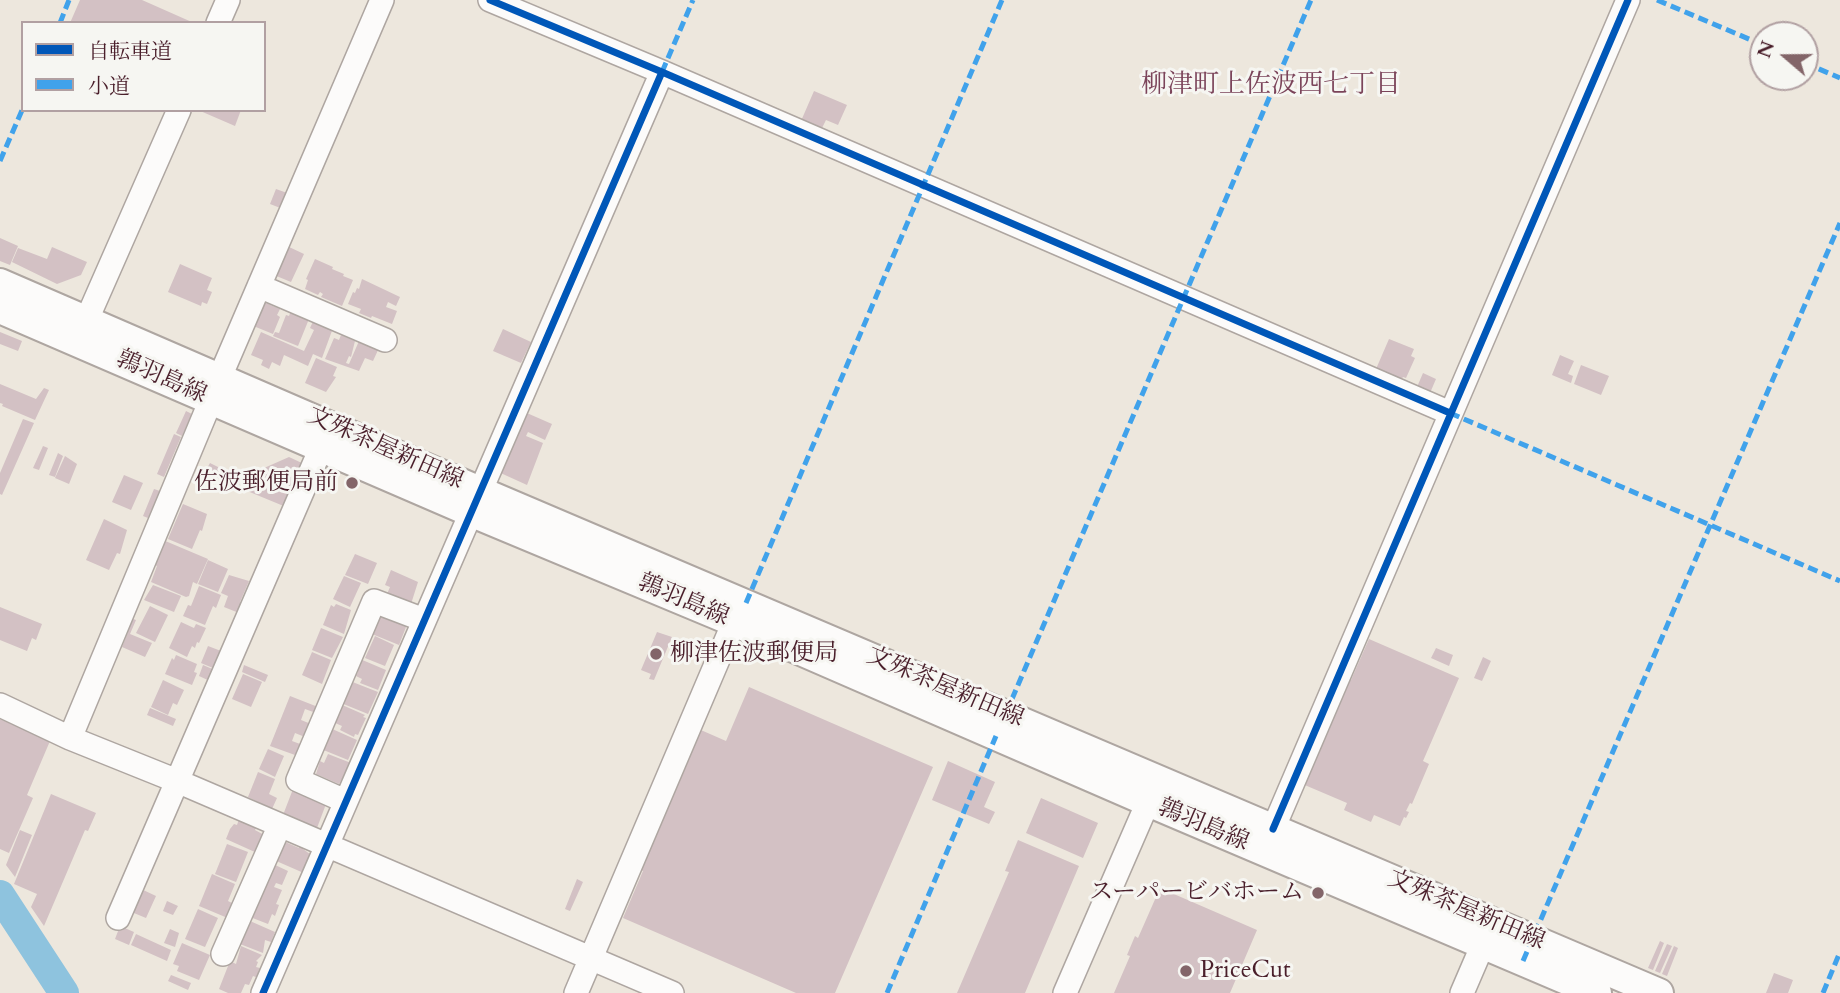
<!DOCTYPE html>
<html>
<head>
<meta charset="utf-8">
<style>
	body { margin:0 }
	#map { position:relative; width:1840px; height:993px; overflow:hidden; background:#ede7dd; font-family:Cardo,"Noto Serif JP",serif }
	canvas { display:block }
	.legend { position:absolute; left:21px; top:21px; width:245px; height:91px; box-sizing:border-box; background:#f6f6f2; border:2px solid #b1a0a2; margin:0; padding:9px 12px; list-style:none; font-size:21px; color:#4a1f2b }
	.legend li { display:flex; align-items:center; gap:14px; height:35px }
	.legend b { width:35px; border:2px solid #b1a0a2 }
	.north { position:absolute; left:1749px; top:21px; width:70px; height:70px; box-sizing:border-box; background:#f6f6f2; border:2px solid #b1a0a2; border-radius:50%; rotate:290deg; font-size:19px; font-weight:700; line-height:28px; text-align:center; color:#4a1f2b }
	.north::after { content:''; display:block; margin:auto; width:24px; height:32px; background:#836569; clip-path:polygon(50% 0,100% 100%,50% 72%,0 100%) }
</style>
</head>
<body>
<div id="map">
<canvas width="1840" height="993"></canvas>
<ul class="legend">
<li><b style="height:9px;background:#0057b8"></b>自転車道</li>
<li><b style="height:9px;background:#40a2eb"></b>小道</li>
</ul>
<div class="north">N</div>
</div>
<script>
const c = document.querySelector('canvas').getContext('2d');
c.lineJoin = 'round';
function shape(rows) {
  const path = new Path2D();
  for (const r of rows) {
    path.moveTo(r[0], r[1]);
    for (let i = 2; i < r.length; i += 2) path.lineTo(r[i], r[i + 1]);
  }
  return path;
}
function trace(path, color, width, dash) {
  c.strokeStyle = color;
  c.lineWidth = width;
  c.lineCap = dash ? 'butt' : 'round';
  c.setLineDash(dash || []);
  c.stroke(path);
}
function fillPath(path, color) {
  c.fillStyle = color;
  c.fill(path, 'evenodd');
}
function drawText(font, color, halo, rows, align = 'center') {
  c.font = font + ' Cardo,"Noto Serif JP",serif';
  c.lineWidth = 6;
  c.setLineDash([]);
  c.textBaseline = 'middle';
  c.strokeStyle = halo;
  c.fillStyle = color;
  for (const [text, x, y, turn = 0] of rows) {
    c.save();
    c.translate(x, y);
    c.rotate((+turn || 0) * Math.PI / 180);
    c.textAlign = isNaN(turn) ? turn : align;
    if (halo) c.strokeText(text, 0, 0);
    c.fillText(text, 0, 0);
    c.restore();
  }
}
trace(shape([
	[0,895,64,993]
]), '#8ec3de', 30);
fillPath(shape([
	[80,0,142,0,194,23,70,23],
	[814,91,847,105,838,125,826,120,821,130,801,121],
	[198,110,241,110,235,126],
	[276,189,290,194,283,209,270,204],
	[0,238,18,246,10,265,0,261],
	[287,246,304,254,291,282,274,275],
	[52,247,87,262,81,275,57,284,12,262,18,248,47,259],
	[315,259,333,267,332,269,344,274,343,276,353,280,342,306,321,297,323,294,320,292,318,295,305,289,308,280,306,279],
	[180,264,212,278,207,290,212,292,207,304,202,302,201,306,168,292],
	[362,279,400,297,396,306,388,302,386,307,397,311,392,324,372,316,371,318,359,313,361,309,348,304,353,292,355,293,357,288,359,289],
	[261,301,280,309,277,315,280,317,273,334,251,325],
	[293,306,309,319,298,346,273,336,275,332,279,333,286,315,289,316],
	[315,317,333,328,322,358,313,354,308,366,284,355,280,366,272,362,269,369,261,365,263,360,251,355,261,332,304,351,314,330,310,328],
	[503,329,531,342,521,363,493,351],
	[0,332,22,341,18,351,0,344],
	[341,335,355,341,351,357,349,356,346,363,349,364,359,341,379,348,373,361,365,358,359,371,325,359,334,338,339,340],
	[1389,339,1414,349,1411,356,1415,358,1406,378,1403,377,1401,380,1376,369],
	[1560,355,1574,361,1568,374,1573,376,1571,383,1552,375],
	[316,358,337,367,333,376,336,377,326,392,305,383],
	[1581,365,1609,376,1601,395,1574,384],
	[1423,373,1436,379,1430,393,1417,387],
	[0,384,36,399,44,388,49,390,35,420,2,406,3,404,0,403],
	[520,410,552,424,545,440,528,432,526,436,543,443,527,485,494,470],
	[186,411,192,414,182,436,176,433],
	[23,419,34,423,2,495,0,494,0,473],
	[174,434,181,437,164,477,157,474],
	[43,446,48,448,39,470,33,468],
	[58,453,63,456,55,477,49,475],
	[65,456,77,464,69,484,55,478],
	[289,457,304,464,286,507,240,488,246,476],
	[210,463,224,470,220,479,205,472],
	[124,475,143,483,131,510,112,502],
	[154,489,160,491,148,518,143,516],
	[183,504,207,514,202,531,200,530,192,549,168,539],
	[104,519,127,530,120,554,117,553,109,570,86,560],
	[163,540,208,559,197,584,193,582,189,596,186,597,151,582,157,566,147,562],
	[355,554,377,563,368,584,345,575],
	[208,560,228,569,218,592,198,584],
	[391,570,418,582,411,604,387,594,390,587,385,585],
	[229,575,249,581,240,602,243,603,239,613,224,607,228,596,221,593],
	[344,576,361,583,350,607,333,599],
	[153,585,181,596,174,612,144,600],
	[199,586,221,595,216,608,213,606,205,625,183,616,188,605,191,606],
	[336,604,351,610,344,634,323,625,331,605,334,607],
	[150,606,168,615,155,642,136,633],
	[0,607,42,624,36,640,32,638,27,651,0,640],
	[380,614,408,622,399,645,372,634],
	[125,616,136,620,130,634,152,643,145,657,122,647,128,632,120,629],
	[181,622,194,628,196,624,206,628,199,643,197,642,195,648,192,646,187,657,169,648],
	[321,628,343,637,332,658,312,650],
	[657,632,672,637,654,680,649,679,651,674,641,670],
	[375,636,394,645,385,666,365,658],
	[1369,639,1459,678,1423,761,1429,764,1412,804,1410,803,1406,811,1409,812,1406,818,1404,817,1400,826,1374,815,1371,822,1344,810,1347,803,1300,783,1346,678,1351,680],
	[208,646,221,651,217,660,224,663,220,671,201,663],
	[1436,648,1453,655,1449,666,1431,658],
	[312,652,331,660,322,684,302,675],
	[176,655,197,664,194,672,197,673,192,685,165,674,172,658,174,660],
	[1483,657,1491,661,1482,681,1474,678],
	[360,659,386,670,378,690,360,683,362,679,356,676,358,672,355,671],
	[203,665,217,671,212,682,199,676],
	[244,665,268,675,265,682,242,672],
	[243,674,262,682,251,707,232,699],
	[163,680,184,690,177,705,173,703,168,715,151,707],
	[350,681,378,692,368,714,341,703,348,692,346,691],
	[749,687,933,767,835,993,796,993,623,918,643,871,633,867,694,727,726,741],
	[290,696,318,707,316,713,305,709,301,720,311,724,305,737,295,733,292,741,300,744,295,755,270,746],
	[340,704,365,715,363,717,366,718,358,735,355,734,354,737,340,730,342,726,333,722],
	[150,708,176,719,173,726,147,715],
	[0,719,50,741,27,795,33,798,9,853,0,849],
	[330,728,357,740,348,760,321,749],
	[268,749,284,756,275,777,259,769],
	[328,754,351,763,339,784,316,774,320,761,324,763],
	[948,761,995,782,984,807,995,812,989,824,932,800],
	[258,772,275,779,269,794,277,798,272,809,248,797],
	[293,789,326,804,317,828,283,815],
	[51,794,96,813,88,831,85,830,44,926,31,907,37,894,14,884],
	[1041,798,1098,823,1083,858,1026,833],
	[239,819,257,826,255,830,266,836,257,853,226,839,230,829,234,824,237,825],
	[20,830,32,835,15,877,6,865],
	[1018,840,1079,866,1025,993,957,993,1009,872,1005,871],
	[283,841,299,848,300,844,304,846,303,849,314,857,306,874,274,860],
	[227,844,248,852,236,882,215,874],
	[273,864,288,871,282,885,276,883,274,887,282,890,276,904,279,905,275,916,272,914,268,924,250,917],
	[212,874,235,884,228,901,236,905,230,919,199,906],
	[577,879,583,882,570,911,565,909],
	[139,888,156,896,146,918,129,911],
	[1160,888,1257,930,1230,993,1114,993,1130,956,1127,955,1135,936,1138,938],
	[167,901,178,906,173,915,163,911],
	[198,909,218,918,205,947,185,939],
	[250,921,275,932,271,942,265,940,263,953,240,944],
	[120,926,134,932,129,945,115,939],
	[170,929,179,933,175,947,164,943],
	[136,934,171,950,167,961,131,945],
	[1660,941,1664,943,1653,970,1648,968],
	[182,943,210,955,199,980,177,971,179,966,173,964],
	[1667,944,1672,946,1660,973,1655,971],
	[241,946,262,955,256,961,258,962,256,967,260,968,258,972,263,974,261,979,253,976,249,985,245,984,241,993,228,993,219,989,230,961,236,964],
	[1674,946,1678,948,1667,976,1662,974],
	[1774,973,1793,980,1788,993,1766,993],
	[171,975,191,983,188,990,168,981]
]), '#d3c1c4');
const minor = shape([
	[490,0,662,72,1450,413],
	[218,23,228,0],
	[259,286,385,340],
	[80,335,179,110],
	[220,377,382,0],
	[0,705,70,738,177,781,672,993],
	[70,738,211,400],
	[345,801,298,780,374,601,424,620],
	[1273,829,1628,0],
	[118,918,321,448],
	[223,954,279,827],
	[263,993,662,72],
	[576,993,734,622],
	[1065,993,1148,802],
	[1462,993,1490,928]
]);
const major = shape([
	[0,283,480,491,1659,993],
	[0,309,470,512,734,622,1148,802,1597,993]
]);
trace(minor, '#aea6a1', 26);
trace(major, '#aea6a1', 32);
trace(minor, '#fcfbfa', 23);
trace(major, '#fcfbfa', 28);
trace(shape([
	[1657,0,1763,45],
	[60,23,69,0],
	[1805,63,1840,78],
	[662,72,693,0],
	[0,161,23,108],
	[1450,413,1840,581],
	[746,603,1002,0],
	[1006,713,1311,0],
	[1523,961,1840,223],
	[887,993,996,736],
	[1823,993,1840,952]
]), '#40a2eb', 5, [10, 5]);
trace(shape([
	[490,0,662,72,1450,413],
	[1273,829,1628,0],
	[263,993,662,72]
]), '#0057b8', 7);
for (const [x, y, r, color] of [
	[352,483,7,"#836569"],
	[656,654,7,"#836569"],
	[1318,893,7,"#836569"],
	[1186,971,7,"#836569"]
]) {
  const dot = new Path2D();
  dot.arc(x, y, r, 0, 2 * Math.PI);
  c.fillStyle = color;
  c.fill(dot);
  trace(dot, '#f6f6f2', 2.5);
}
drawText('24px', '#4a1f2b', '#f6f6f2', [
	["鶉羽島線",161,378,24],
	["文殊茶屋新田線",385,449,24],
	["鶉羽島線",683,601,23],
	["文殊茶屋新田線",945,688,23],
	["鶉羽島線",1203,826,23],
	["文殊茶屋新田線",1466,911,23]
]);
drawText('24px', '#4a1f2b', '#f6f6f2', [
	["佐波郵便局前",338,483],
	["柳津佐波郵便局",670,654,"left"],
	["スーパービバホーム",1304,893],
	["PriceCut",1200,971,"left"]
], 'right');
drawText('26px', '#7b445a', '#f6f6f2', [
	["柳津町上佐波西七丁目",1271,86]
]);
</script>
</body>
</html>
